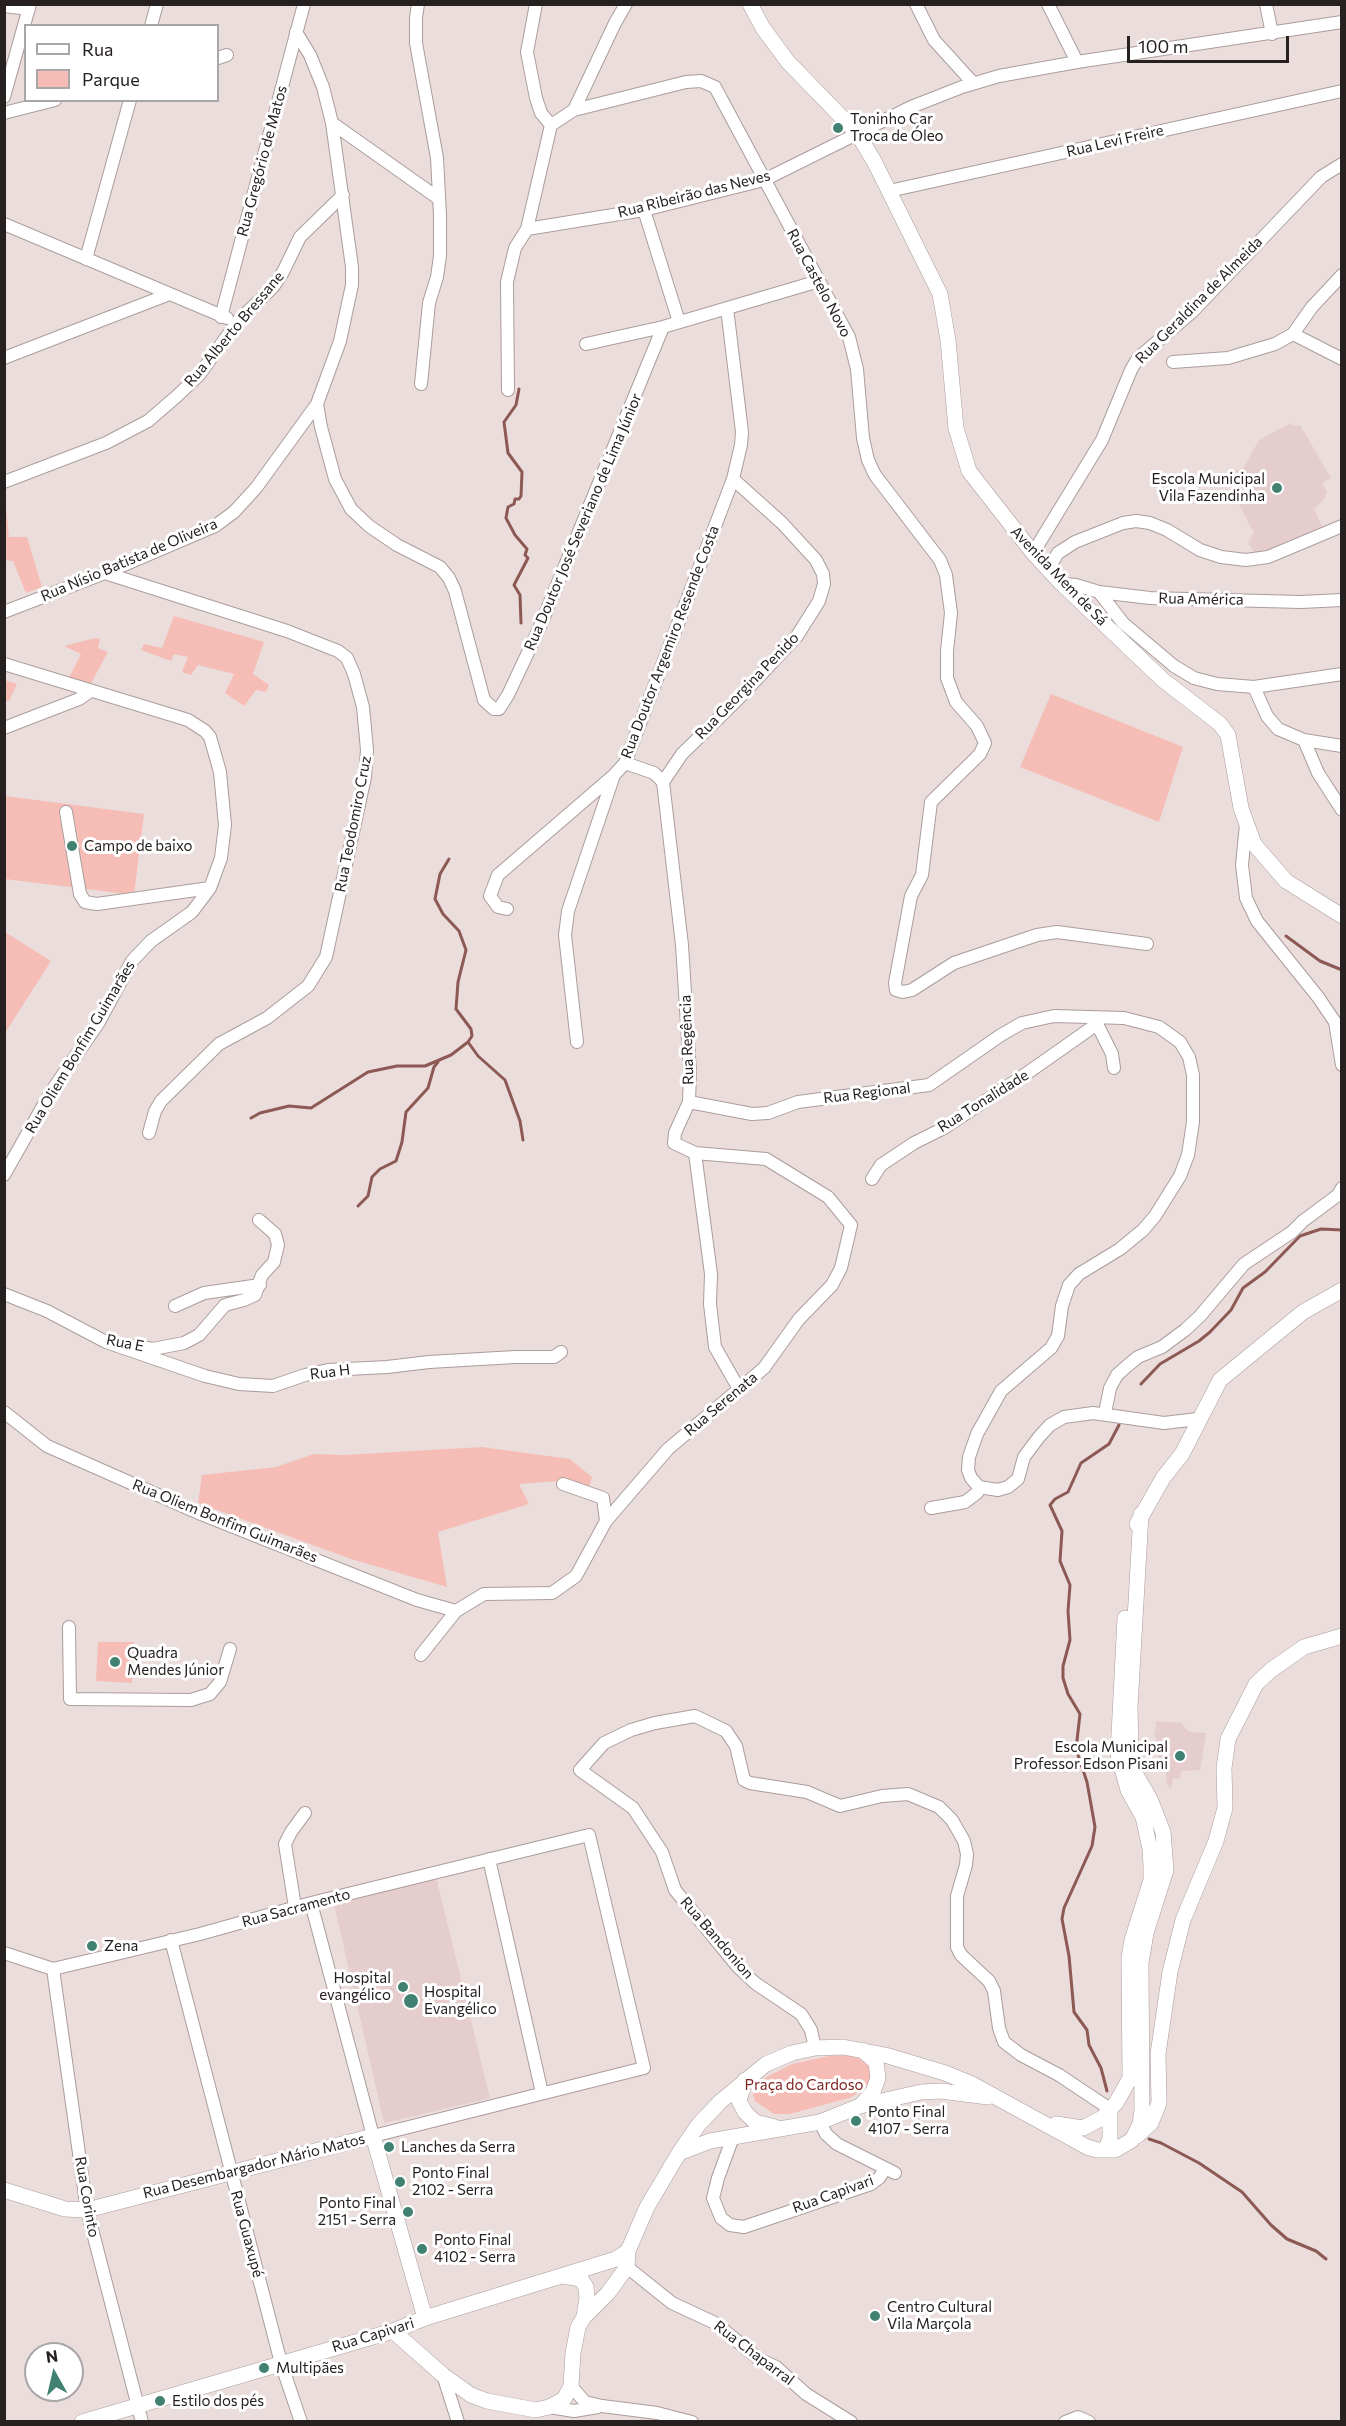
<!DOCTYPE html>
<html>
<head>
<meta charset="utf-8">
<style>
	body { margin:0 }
	#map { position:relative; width:1346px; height:2426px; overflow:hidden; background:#ebdddb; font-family:Commissioner,sans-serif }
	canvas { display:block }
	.frame { position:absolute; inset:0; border:6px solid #262120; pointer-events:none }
	.legend { position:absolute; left:24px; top:24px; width:195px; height:78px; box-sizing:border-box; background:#fff; border:2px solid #a8a6a6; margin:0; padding:8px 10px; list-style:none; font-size:18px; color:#262120 }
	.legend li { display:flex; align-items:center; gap:12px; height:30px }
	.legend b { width:30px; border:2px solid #a8a6a6 }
	.north { position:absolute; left:24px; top:2342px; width:60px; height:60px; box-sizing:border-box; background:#fff; border:2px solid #a8a6a6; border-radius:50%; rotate:352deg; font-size:16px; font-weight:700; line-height:24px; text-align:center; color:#262120 }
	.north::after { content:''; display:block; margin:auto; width:21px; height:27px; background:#408172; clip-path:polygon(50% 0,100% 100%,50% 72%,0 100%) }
	.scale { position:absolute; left:1127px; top:36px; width:162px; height:27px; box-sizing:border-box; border:3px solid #262120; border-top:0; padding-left:8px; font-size:18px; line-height:21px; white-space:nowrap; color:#262120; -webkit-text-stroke:4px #fff; paint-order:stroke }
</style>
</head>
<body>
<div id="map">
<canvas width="1346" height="2426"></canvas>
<div class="frame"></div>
<ul class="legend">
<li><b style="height:8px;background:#fff"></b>Rua</li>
<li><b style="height:16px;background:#f6bdb7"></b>Parque</li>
</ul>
<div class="north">N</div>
<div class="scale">100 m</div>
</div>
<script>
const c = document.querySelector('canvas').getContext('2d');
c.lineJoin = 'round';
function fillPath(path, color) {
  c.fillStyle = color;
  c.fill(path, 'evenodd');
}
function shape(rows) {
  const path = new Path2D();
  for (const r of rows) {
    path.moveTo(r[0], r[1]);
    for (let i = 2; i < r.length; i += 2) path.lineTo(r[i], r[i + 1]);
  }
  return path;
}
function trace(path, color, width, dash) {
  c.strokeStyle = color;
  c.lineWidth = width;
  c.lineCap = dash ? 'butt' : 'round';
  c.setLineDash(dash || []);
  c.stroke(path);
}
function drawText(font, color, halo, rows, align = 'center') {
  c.font = font + ' Commissioner,sans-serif';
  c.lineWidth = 6;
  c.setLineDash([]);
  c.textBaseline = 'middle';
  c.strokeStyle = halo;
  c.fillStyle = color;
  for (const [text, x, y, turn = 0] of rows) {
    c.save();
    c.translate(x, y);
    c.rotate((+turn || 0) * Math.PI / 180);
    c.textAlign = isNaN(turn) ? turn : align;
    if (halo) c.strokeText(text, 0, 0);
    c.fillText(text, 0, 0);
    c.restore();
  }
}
fillPath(shape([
	[1291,423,1294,426,1300,425,1331,478,1322,483,1327,492,1324,499,1314,509,1324,530,1297,543,1289,540,1256,557,1248,542,1254,533,1225,477,1244,467,1259,440],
	[1157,1721,1181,1723,1189,1732,1206,1733,1200,1770,1181,1771,1180,1779,1173,1778,1171,1789,1167,1784,1165,1767,1157,1766,1159,1745,1154,1735],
	[436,1877,490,2098,384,2123,334,1904]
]), '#e4cdcc');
fillPath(shape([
	[5,497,9,537,27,537,42,587,26,593,13,561,5,560],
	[174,616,264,642,253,674,269,685,266,692,256,690,244,706,225,693,234,674,198,665,191,675,182,672,188,657,174,654,171,661,141,650,144,644,162,648],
	[95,638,100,639,98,648,108,652,89,687,68,680,81,654,64,646],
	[4,680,17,684,9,701,5,701],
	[1051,694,1183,747,1159,822,1020,767],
	[5,796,144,814,134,895,5,879],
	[5,932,51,961,5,1033],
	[482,1447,570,1459,592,1477,588,1491,560,1489,558,1481,519,1484,529,1504,438,1532,447,1587,351,1559,198,1503,202,1475,276,1467,314,1454,344,1455],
	[98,1642,134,1642,132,1683,96,1681],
	[853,2055,861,2056,871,2068,871,2075,869,2082,858,2093,849,2098,790,2114,774,2114,755,2101,753,2095,757,2082,792,2064,829,2056]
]), '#f6bdb7');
trace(shape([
	[519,389,516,405,504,422,508,453,522,472,521,496,519,499,515,499,514,504,508,507,506,518,515,535,527,549,525,555,528,558,514,585,520,595,521,623],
	[1286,936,1320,961,1342,970],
	[468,1042,478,1056,505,1080,520,1121,523,1140],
	[251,1118,260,1113,289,1106,311,1108,368,1072,397,1066,425,1066,451,1055,468,1042,472,1036,471,1029,456,1009,458,982,466,950,459,931,443,914,435,899,440,874,449,859],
	[358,1206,368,1196,372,1177,380,1169,396,1161,402,1142,406,1112,428,1088,434,1067,438,1062],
	[1141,1384,1160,1364,1199,1341,1210,1332,1231,1310,1243,1288,1265,1272,1300,1236,1321,1229,1342,1230],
	[1107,2091,1101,2068,1089,2045,1087,2030,1074,2012,1069,1956,1062,1919,1064,1908,1092,1846,1095,1827,1087,1782,1076,1749,1080,1714,1068,1694,1063,1678,1063,1666,1070,1640,1068,1611,1070,1585,1060,1561,1062,1531,1050,1505,1055,1499,1068,1492,1081,1463,1109,1444,1119,1425],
	[1149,2139,1161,2143,1199,2163,1242,2192,1271,2225,1287,2239,1316,2251,1326,2259]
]), '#8d5954', 3);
const minor = shape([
	[418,4,416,18,416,43,437,158,440,215,440,256,437,277,429,303,421,384],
	[536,4,527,52,536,98,541,113,551,125],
	[916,4,934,40,973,83],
	[1048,4,1077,62],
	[1266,4,1272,34],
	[4,6,29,9],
	[151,26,157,4],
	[218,58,227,55],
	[4,97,30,4],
	[574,110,686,82,701,81,715,87,849,337,857,369,863,438,868,460,875,475,940,560,946,575,951,613,947,651,947,678,956,702,977,726,985,743,980,754,931,802,922,875,911,896,895,983,896,990,903,992,912,990,954,963,1037,935,1057,932,1147,944],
	[4,113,55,100],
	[332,123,438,198],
	[889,191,1342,91],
	[644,210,679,322],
	[4,224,227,318],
	[527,229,644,210,764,180,911,107,962,87,999,76,1077,62,1342,22],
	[86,259,130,100],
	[221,317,304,4],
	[1293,334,1342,359],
	[586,344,663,327,819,281],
	[4,358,167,295],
	[1173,362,1228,358,1275,344,1293,334,1312,307,1342,275],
	[508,390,507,282,515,248,527,229,551,125,574,110,615,23,626,4],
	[317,404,321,427,335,479,351,509,369,526,397,545,440,567,449,578,455,591,484,700,494,709,499,709,508,695,539,629,663,327],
	[4,482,106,443,148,421,177,396,199,375,238,321,273,287,283,272,300,237,343,195],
	[1033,553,1102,440,1131,370,1138,358,1192,312,1321,177,1342,164],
	[1048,569,1058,553,1075,542,1123,523,1136,521,1150,523,1167,530,1200,550,1221,557,1246,560,1268,557,1342,526],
	[105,573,287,631,338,651,347,658,354,674,363,707,367,750,365,777,326,957,308,986,267,1018,219,1044,161,1101,155,1111,149,1133],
	[1063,584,1076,585,1099,592,1150,598,1301,602,1342,600],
	[1099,592,1123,623,1174,666,1194,678,1217,684,1254,687,1342,674],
	[4,612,105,573,215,526,234,512,256,488,317,404,340,341,352,285,352,267,332,123,323,87,310,55,296,32],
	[4,664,188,720,205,731,210,737,220,772,225,825,221,858,210,888,192,912,151,941,132,961,99,1022,51,1092,4,1175],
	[1254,687,1267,716,1278,729,1304,740,1342,746],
	[4,728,79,699,89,692],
	[1304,740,1318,773,1342,810],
	[663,782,682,754,739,698,797,636,819,601,824,584,823,574,816,560,782,523,733,479],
	[66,812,80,894,85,902,97,904,210,888],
	[1246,824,1242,865,1246,898,1257,921,1318,997,1335,1022,1342,1065],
	[507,909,498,907,490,896,498,875,613,776],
	[1100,1018,1097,1024,1112,1054,1114,1068],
	[577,1042,565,935,568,911,614,775,625,763,733,479,741,445,742,432,727,308],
	[689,1102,752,1114,768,1113,798,1102,929,1085,1001,1035,1022,1023,1054,1016,1124,1018,1159,1027,1180,1042,1189,1057,1193,1075,1193,1122,1188,1155,1180,1176,1155,1216,1143,1230,1120,1249,1079,1274,1069,1285,1062,1306,1058,1336,1051,1348,1001,1391,977,1434,969,1457,968,1470,971,1478,979,1487,998,1490,1008,1487,1018,1479,1024,1457,1039,1437,1050,1425,1064,1417,1093,1413,1164,1423,1198,1419],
	[695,1153,711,1274,710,1304,715,1347,739,1389],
	[872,1179,881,1165,914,1143,944,1128,1023,1076,1097,1024],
	[4,1294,47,1311,106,1342,113,1343],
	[175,1306,204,1293,260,1285],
	[106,1342,205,1376,239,1384,273,1386,305,1375,328,1370,387,1367,429,1362,515,1357,554,1357,561,1352],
	[136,1346,153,1349,184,1343,199,1335,225,1305,244,1300,255,1295,262,1275,274,1262,278,1245,275,1234,259,1220],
	[4,1412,47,1446,201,1514,417,1600,456,1611],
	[1105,1413,1110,1388,1117,1375,1127,1366,1138,1357,1162,1347,1185,1330,1200,1316,1244,1264,1292,1232,1303,1221,1338,1195,1342,1188],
	[931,1508,965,1502,977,1493,979,1487],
	[606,1521,668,1449,764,1368,799,1319,832,1285,841,1268,851,1225,828,1197,766,1159,695,1153,674,1143,675,1133,689,1102,690,1072,682,945,663,782,654,773,625,763],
	[69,1627,70,1699,191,1700,210,1694,220,1682,230,1649],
	[421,1655,456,1611,484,1594,552,1593,576,1576,606,1521,603,1498,563,1484],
	[489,1859,542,2093],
	[295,1907,285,1844,291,1832,305,1813],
	[171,1940,281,2363,301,2422],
	[4,1953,53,1969,200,1934,311,1903,589,1835,644,2068,373,2136,311,1903],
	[53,1969,87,2210,142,2422],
	[815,2048,811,2030,801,2014,755,1983,738,1967,675,1890,662,1852,633,1808,580,1770,604,1743,631,1730,655,1723,695,1716,726,1731,736,1746,744,1780,750,1783,807,1792,840,1806,882,1796,908,1794,939,1807,952,1820,964,1841,967,1854,966,1865,957,1896,957,1947,961,1955,989,1981,994,1991,999,2028,1004,2042,1021,2055,1059,2075,1110,2109],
	[820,2122,826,2134,837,2144,895,2173],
	[733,2137,718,2178,713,2198,721,2218,730,2225,744,2227,871,2184,879,2178,885,2169],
	[627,2267,672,2303,715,2323,759,2359,776,2367,806,2394,851,2422],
	[443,2375,458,2422],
	[571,2386,585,2402,602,2406,657,2413,692,2422],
	[549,2407,574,2411,598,2407],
	[1065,2422,1078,2417,1089,2422]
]);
const tertiary = shape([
	[750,4,763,28,788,62,857,133,874,161,940,294,948,340,956,428,969,471,1033,553,1060,582,1163,680,1220,724,1228,735,1241,808,1254,844,1286,881,1342,916],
	[1137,1524,1163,1478,1182,1454,1220,1380,1303,1312,1342,1290],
	[745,2080,739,2101,745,2112,755,2122,775,2127],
	[860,2106,873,2092,878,2078,876,2062,862,2050],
	[1056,2124,1083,2128,1102,2118,1116,2103,1130,2078,1129,1958,1132,1940,1151,1880,1151,1867,1150,1849,1143,1817,1128,1790,1118,1754,1125,1618],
	[1137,2136,1151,2123,1159,2103,1158,2054,1170,1972,1183,1920,1216,1841,1225,1808,1224,1768,1228,1739,1256,1684,1271,1670,1304,1647,1342,1636],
	[1105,2150,1110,2139,1110,2109],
	[679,2153,710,2141,820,2122,860,2106,921,2092,941,2091,988,2097],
	[4,2190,65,2209,87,2210,373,2136,425,2318],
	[563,2276,581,2279,586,2287,587,2298,584,2316],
	[393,2331,443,2375,471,2395,487,2401,536,2410,549,2407,564,2399,571,2386,573,2353,578,2327,584,2317,608,2293,627,2267,628,2251,647,2207,679,2153,699,2124,721,2101,766,2064,792,2053,815,2048,843,2047,885,2055,945,2073,972,2084,1087,2147,1097,2150,1115,2150,1132,2140,1140,2124,1142,2111,1141,1963,1146,1933,1166,1870,1163,1832,1150,1799,1136,1775,1131,1749,1130,1707,1141,1514],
	[82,2422,393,2331,425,2318,616,2259,628,2251]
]);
trace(minor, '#aa9d9b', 14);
trace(tertiary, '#aa9d9b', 16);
trace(minor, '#fff', 12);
trace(tertiary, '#fff', 15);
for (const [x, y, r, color] of [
	[838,128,6,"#408172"],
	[1277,488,6,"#408172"],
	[72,846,6,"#408172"],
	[115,1662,6,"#408172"],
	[1180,1756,6,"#408172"],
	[92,1946,6,"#408172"],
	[403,1987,6,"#408172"],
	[411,2001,8,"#408172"],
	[856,2121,6,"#408172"],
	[389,2147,6,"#408172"],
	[400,2182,6,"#408172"],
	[408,2212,6,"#408172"],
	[422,2249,6,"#408172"],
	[875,2316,6,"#408172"],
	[264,2368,6,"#408172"],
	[160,2401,6,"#408172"]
]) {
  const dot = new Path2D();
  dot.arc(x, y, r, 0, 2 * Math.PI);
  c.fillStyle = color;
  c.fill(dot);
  trace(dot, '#fff', 2);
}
drawText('15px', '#262120', '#fff', [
	["Toninho Car",850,119],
	["Troca de Óleo",850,136],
	["Escola Municipal",1265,479,"right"],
	["Vila Fazendinha",1265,496,"right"],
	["Campo de baixo",84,846],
	["Quadra",127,1653],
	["Mendes Júnior",127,1670],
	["Escola Municipal",1168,1747,"right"],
	["Professor Edson Pisani",1168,1764,"right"],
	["Zena",104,1946],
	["Hospital",391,1978,"right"],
	["evangélico",391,1995,"right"],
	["Hospital",424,1992],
	["Evangélico",424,2009],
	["Ponto Final",868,2112],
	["4107 - Serra",868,2129],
	["Lanches da Serra",401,2147],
	["Ponto Final",412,2173],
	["2102 - Serra",412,2190],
	["Ponto Final",396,2203,"right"],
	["2151 - Serra",396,2220,"right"],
	["Ponto Final",434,2240],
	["4102 - Serra",434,2257],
	["Centro Cultural",887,2307],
	["Vila Marçola",887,2324],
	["Multipães",276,2368],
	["Estilo dos pés",172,2401]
], 'left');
drawText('15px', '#262120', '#fff', [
	["Rua Levi Freire",1115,141,-13],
	["Rua Gregório de Matos",262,161,-75],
	["Rua Ribeirão das Neves",694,194,-14],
	["Rua Castelo Novo",819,283,62],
	["Rua Geraldina de Almeida",1199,300,-45],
	["Rua Alberto Bressane",234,329,-50],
	["Rua Doutor José Severiano de Lima Júnior",583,522,-67],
	["Rua Nísio Batista de Oliveira",129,560,-23],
	["Avenida Mem de Sá",1059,576,46],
	["Rua América",1201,599,1],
	["Rua Doutor Argemiro Resende Costa",670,642,-69],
	["Rua Georgina Penido",747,686,-46],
	["Rua Teodomiro Cruz",353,824,-79],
	["Rua Regência",687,1040,-92],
	["Rua Oliem Bonfim Guimarães",80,1047,-59],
	["Rua Regional",867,1093,-7],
	["Rua Tonalidade",983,1101,-32],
	["Rua E",125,1343,11],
	["Rua H",330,1372,-7],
	["Rua Serenata",721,1404,-40],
	["Rua Oliem Bonfim Guimarães",225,1521,22],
	["Rua Sacramento",296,1908,-15],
	["Rua Bandonion",717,1938,49],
	["Rua Desembargador Mário Matos",254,2166,-14],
	["Rua Capivari",833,2194,-20],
	["Rua Corinto",87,2197,80],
	["Rua Guaxupé",247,2234,75],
	["Rua Capivari",373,2335,-17],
	["Rua Chaparral",754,2353,37]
]);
drawText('15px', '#7d2522', '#fff', [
	["Praça do Cardoso",804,2085]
]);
</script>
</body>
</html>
